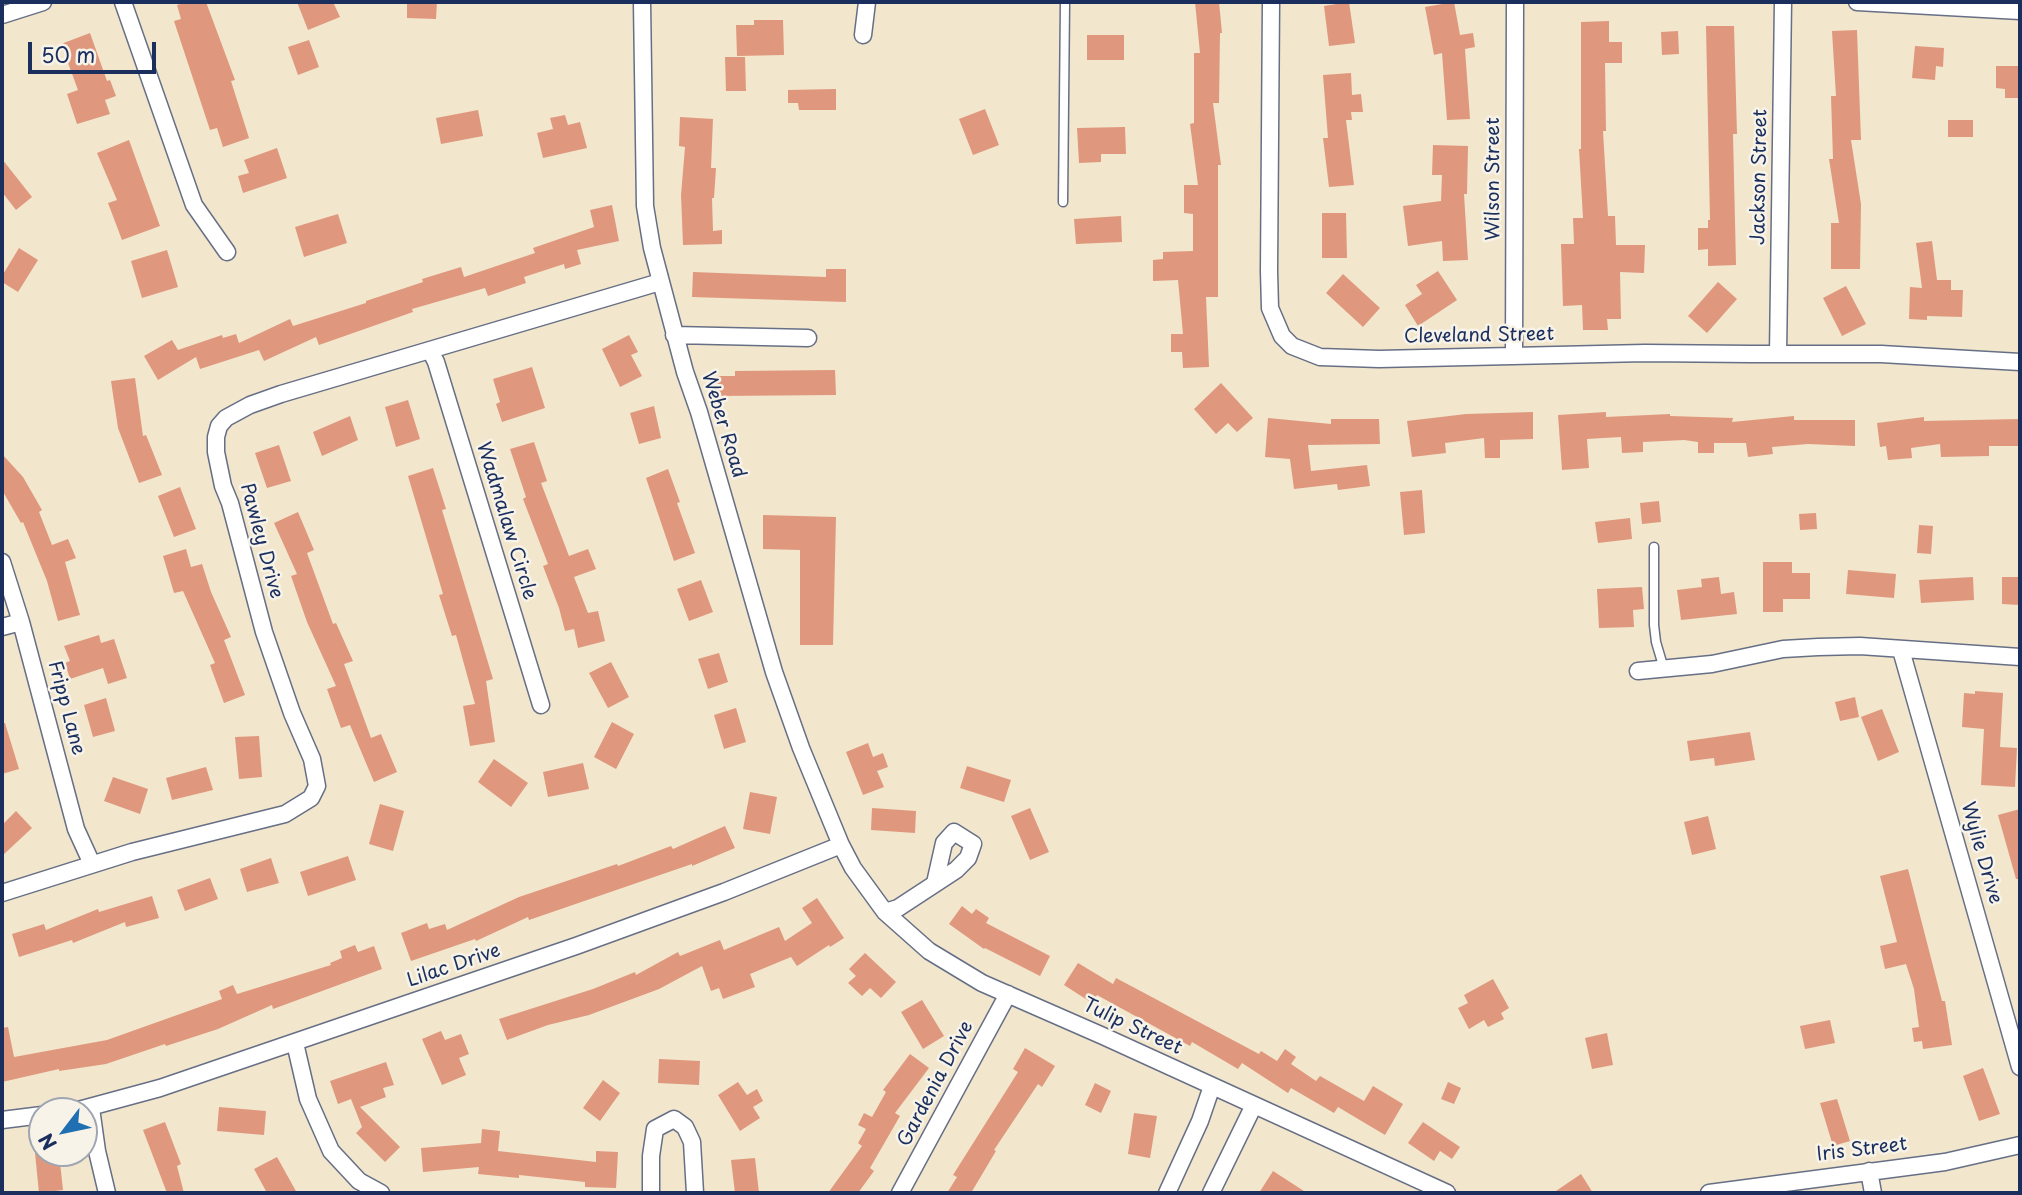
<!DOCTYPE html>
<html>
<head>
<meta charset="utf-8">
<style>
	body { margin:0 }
	#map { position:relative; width:2022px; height:1195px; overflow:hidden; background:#f2e6cd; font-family:"Playpen Sans",sans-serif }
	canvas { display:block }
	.frame { position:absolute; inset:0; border:4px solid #1b2f5e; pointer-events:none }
	.north { position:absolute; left:28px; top:1097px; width:70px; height:70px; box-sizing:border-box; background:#f7f3e8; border:2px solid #9fa5b1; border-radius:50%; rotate:238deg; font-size:19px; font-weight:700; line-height:28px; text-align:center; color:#1b2f5e }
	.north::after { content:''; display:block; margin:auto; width:24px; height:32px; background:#1f6fb2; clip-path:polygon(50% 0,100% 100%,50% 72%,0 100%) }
	.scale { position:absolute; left:28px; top:42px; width:128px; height:32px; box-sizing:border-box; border:4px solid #1b2f5e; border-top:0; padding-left:9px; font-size:21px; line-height:24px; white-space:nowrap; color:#1b2f5e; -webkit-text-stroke:5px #f7f3e8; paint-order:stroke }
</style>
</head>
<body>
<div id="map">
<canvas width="2022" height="1195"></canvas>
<div class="frame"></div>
<div class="north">N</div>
<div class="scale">50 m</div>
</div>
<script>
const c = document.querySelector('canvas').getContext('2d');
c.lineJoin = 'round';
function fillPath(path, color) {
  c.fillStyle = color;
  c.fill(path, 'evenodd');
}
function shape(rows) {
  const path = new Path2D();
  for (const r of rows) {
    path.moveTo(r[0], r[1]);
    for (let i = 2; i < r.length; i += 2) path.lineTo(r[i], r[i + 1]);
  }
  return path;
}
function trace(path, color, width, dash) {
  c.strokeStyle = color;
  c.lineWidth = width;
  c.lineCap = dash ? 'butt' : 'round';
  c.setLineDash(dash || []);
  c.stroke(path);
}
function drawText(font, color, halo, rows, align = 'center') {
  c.font = font + ' "Playpen Sans",sans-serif';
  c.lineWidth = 5;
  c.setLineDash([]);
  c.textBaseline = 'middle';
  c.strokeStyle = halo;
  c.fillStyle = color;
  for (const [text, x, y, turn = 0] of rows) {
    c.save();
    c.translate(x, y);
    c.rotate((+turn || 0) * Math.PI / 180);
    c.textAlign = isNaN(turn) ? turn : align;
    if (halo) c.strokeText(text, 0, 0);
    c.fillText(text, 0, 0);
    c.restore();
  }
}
fillPath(shape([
	[187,2,206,2,235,80,231,81,249,138,223,147,217,128,210,130,174,21,181,19,177,5],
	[297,2,333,2,340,17,308,30],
	[407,2,437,2,436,19,407,18],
	[1195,2,1219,2,1222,33,1220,33,1219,103,1213,103,1221,165,1218,165,1218,297,1206,297,1209,367,1183,368,1182,352,1171,352,1171,334,1183,334,1178,280,1153,281,1153,260,1163,259,1163,252,1193,251,1193,214,1184,213,1184,185,1198,185,1190,124,1194,123,1194,53,1200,53],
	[1349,2,1355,43,1329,46,1324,6],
	[1454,2,1460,35,1473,33,1475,47,1465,49,1470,119,1447,120,1442,53,1434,55,1425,7],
	[754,20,783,20,784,55,737,56,736,25,754,25],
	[1609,21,1609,42,1622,42,1622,63,1605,63,1606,131,1603,131,1608,216,1615,216,1616,245,1645,245,1644,273,1620,272,1621,319,1607,319,1608,330,1583,330,1582,305,1563,306,1561,244,1574,244,1573,218,1583,218,1579,149,1581,149,1581,22],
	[1706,26,1734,26,1737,134,1733,134,1736,265,1708,266,1708,249,1698,250,1698,228,1708,228,1708,220,1710,220],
	[1857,30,1861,140,1851,140,1861,204,1860,269,1831,269,1831,223,1839,223,1829,159,1833,159,1831,96,1836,96,1832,31],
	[1678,31,1679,54,1662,55,1661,32],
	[90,33,107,81,110,80,116,96,105,100,110,114,77,124,67,94,78,90,61,44],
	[1087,35,1124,35,1124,60,1087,60],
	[309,40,319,67,298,75,288,47],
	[1915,46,1944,48,1943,67,1936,66,1935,80,1912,78],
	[725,57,745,57,746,91,726,91],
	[1996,66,2020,66,2020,98,2005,98,2005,89,1996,88],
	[1351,73,1352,95,1361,94,1363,112,1351,112,1352,120,1346,120,1354,185,1329,187,1323,138,1328,138,1323,75],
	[836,89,836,110,799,110,798,103,788,103,788,90],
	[985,109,999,145,973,155,959,119],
	[478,110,483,136,441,144,436,118],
	[565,115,568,125,580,122,587,148,543,158,537,133,553,129,550,118],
	[680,117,713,119,711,168,716,168,714,198,712,198,713,231,722,230,722,244,683,245,681,195,685,147,679,146],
	[1948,120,1973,120,1973,137,1948,137],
	[1125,127,1126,154,1101,154,1101,162,1079,163,1077,128],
	[129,140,160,226,122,240,108,203,117,200,97,153],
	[1433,145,1468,146,1467,194,1464,194,1468,260,1443,261,1442,241,1408,246,1403,206,1441,201,1442,175,1432,175],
	[277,148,287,178,243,193,238,176,249,173,244,160],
	[2,159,32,197,16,210,2,192],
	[612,205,619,241,577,250,581,264,565,269,564,264,524,277,526,283,488,296,485,288,412,309,413,312,319,345,316,337,264,361,259,350,200,369,196,357,158,380,144,356,172,340,178,350,222,335,223,338,236,334,239,343,290,319,293,326,366,303,366,301,423,282,422,279,461,267,464,277,535,253,533,248,594,227,590,210],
	[1322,213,1346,213,1347,258,1322,258],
	[338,214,347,243,304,257,295,227],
	[1121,216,1122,242,1076,244,1074,219],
	[1932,241,1937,280,1951,280,1951,290,1963,290,1962,317,1927,316,1927,320,1909,319,1910,287,1922,288,1916,243],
	[19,248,38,260,18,292,2,282,2,276],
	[167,250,178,287,142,298,131,261],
	[826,269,846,269,846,302,692,297,693,272,826,277],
	[1438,271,1457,300,1418,326,1405,305,1422,294,1416,285],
	[1343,274,1380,308,1363,327,1326,293],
	[1718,282,1737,299,1707,333,1688,316],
	[1846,286,1866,324,1842,336,1823,298],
	[629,335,638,352,631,355,642,376,620,387,602,349],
	[532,367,545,408,502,422,496,404,500,402,493,379],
	[835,370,836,395,717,396,716,376,735,376,735,371],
	[135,378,143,436,146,435,162,475,139,483,118,428,111,381],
	[1221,383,1253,418,1237,432,1228,423,1216,434,1194,409],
	[408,400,420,439,396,447,385,407],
	[654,406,661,438,639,444,630,413],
	[1533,412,1533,439,1500,440,1500,458,1485,458,1484,438,1445,443,1446,453,1412,457,1407,421,1466,414],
	[1606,412,1606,417,1670,414,1670,416,1733,418,1732,422,1794,416,1794,420,1855,420,1855,446,1808,444,1772,447,1773,454,1748,457,1746,443,1714,443,1714,453,1698,453,1698,442,1684,440,1643,442,1643,452,1622,453,1621,437,1587,439,1589,468,1562,470,1558,415],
	[350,416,358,440,322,456,313,432],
	[1924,417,1924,421,2020,419,2020,446,1989,446,1989,456,1941,457,1940,444,1911,448,1912,458,1888,460,1886,446,1880,447,1877,423],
	[1268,418,1331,424,1331,419,1379,419,1380,444,1308,445,1311,471,1367,465,1370,486,1338,490,1337,484,1294,489,1290,459,1265,457],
	[534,442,547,481,541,483,569,556,588,549,596,569,574,577,588,613,598,611,605,641,578,648,574,629,565,631,559,608,543,566,548,564,523,499,526,497,510,449],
	[279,445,291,481,267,488,255,453],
	[2,454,23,477,42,510,39,512,52,545,68,539,76,558,65,562,80,615,58,621,47,581,23,522,21,523,2,490],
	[433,468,446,509,442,510,493,679,486,681,495,742,470,746,463,706,475,704,456,635,452,636,439,595,443,594,408,476],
	[668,469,680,502,677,503,695,553,674,561,646,478],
	[180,487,196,529,174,537,158,496],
	[1422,490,1425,533,1404,535,1400,492],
	[1659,501,1661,522,1642,524,1640,503],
	[298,512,314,550,307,553,333,624,336,623,353,661,344,664,371,738,381,734,397,772,374,782,350,725,341,728,327,689,336,686,307,622,291,576,297,574,274,523],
	[1816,513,1817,529,1800,530,1799,514],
	[763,515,836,517,833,645,800,645,800,550,763,549],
	[1630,518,1632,539,1598,543,1595,522],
	[1919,525,1933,526,1931,554,1917,553],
	[186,549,191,567,202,564,211,592,231,637,224,640,245,695,224,703,210,665,215,663,183,591,174,593,163,556],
	[1763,562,1792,562,1792,573,1810,573,1810,599,1783,599,1783,612,1763,612],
	[1848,570,1896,574,1894,598,1846,594],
	[1719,577,1721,594,1734,592,1737,614,1681,620,1677,590,1702,587,1701,579],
	[1973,577,1974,600,1921,603,1919,580],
	[2002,577,2020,577,2020,605,2002,604],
	[701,580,713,612,689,621,677,589],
	[1642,587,1644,609,1633,610,1634,627,1599,628,1597,589],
	[99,635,101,643,114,639,127,678,108,684,103,668,70,679,65,663,70,661,64,646],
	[719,653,728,682,708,689,698,659],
	[611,662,629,697,608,708,589,673],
	[1975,691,2003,693,2000,747,2017,748,2015,787,1981,785,1984,729,1962,727,1964,693,1975,694],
	[1855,697,1859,717,1840,721,1835,702],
	[106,698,115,731,93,737,84,705],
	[736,708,746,742,724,749,714,715],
	[1882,709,1899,752,1878,761,1861,717],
	[612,722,634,734,616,769,594,757],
	[2,723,5,723,19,769,2,774],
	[1750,732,1755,760,1715,766,1714,758,1690,761,1687,741],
	[259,736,262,777,239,779,235,737],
	[868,743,873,757,883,753,888,767,877,771,884,787,863,795,846,752],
	[494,759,528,783,511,807,478,782],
	[583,763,589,789,548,797,543,772],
	[967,766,1011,780,1004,802,960,788],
	[206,767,213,790,172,800,166,778],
	[113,777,148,789,140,814,104,801],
	[750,792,777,797,770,834,743,829],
	[380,804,404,811,393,851,369,844],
	[872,808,916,811,915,833,871,830],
	[1030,808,1049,852,1030,860,1011,816],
	[2020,809,2020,879,2016,879,1998,815],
	[16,811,32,828,2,856,2,825],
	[1708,816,1716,849,1692,855,1684,822],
	[725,826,735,848,692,866,692,864,529,920,528,917,476,941,475,939,411,961,401,933,427,923,429,929,445,924,447,930,519,897,617,864,618,866,671,846,673,849],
	[348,856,356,880,308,896,300,872],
	[271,858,279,883,247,892,240,869],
	[1908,869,1942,1001,1945,1001,1952,1045,1923,1049,1922,1041,1914,1042,1912,1028,1919,1027,1914,989,1906,964,1885,969,1880,946,1897,942,1880,876],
	[210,878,218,899,185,911,177,890],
	[152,896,159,918,126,927,125,922,73,943,72,940,19,957,12,934,44,924,46,930,98,909,99,912],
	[817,898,844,938,830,947,829,945,797,966,791,957,750,974,755,987,723,999,719,988,711,991,702,966,659,989,589,1015,548,1025,507,1040,499,1019,593,989,635,972,636,975,678,952,680,956,720,940,724,950,779,927,785,941,812,923,802,908],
	[962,906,972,914,976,909,989,918,986,923,1050,956,1040,976,985,948,984,949,949,924],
	[355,945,358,952,374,946,382,969,273,1009,272,1005,218,1029,166,1046,165,1044,106,1064,59,1071,59,1069,2,1082,2,1028,8,1027,14,1057,107,1040,222,999,219,991,233,985,237,994,331,965,330,963,342,958,340,951],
	[865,953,896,982,881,998,870,988,862,996,848,983,856,976,849,969],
	[1078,963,1113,984,1116,978,1259,1054,1261,1051,1277,1061,1285,1049,1296,1057,1291,1064,1316,1081,1320,1076,1364,1101,1373,1086,1403,1104,1385,1135,1338,1107,1334,1113,1291,1088,1288,1093,1242,1063,1238,1069,1192,1042,1190,1046,1097,995,1092,1003,1064,985],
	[1493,979,1509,1008,1501,1013,1504,1019,1488,1027,1484,1020,1469,1029,1458,1008,1468,1003,1464,995],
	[922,1000,944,1036,923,1049,901,1012],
	[1830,1020,1835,1043,1805,1049,1800,1026],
	[441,1031,445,1040,461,1034,469,1054,459,1058,466,1075,442,1085,422,1039],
	[1607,1033,1613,1065,1592,1069,1585,1038],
	[1025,1048,1055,1066,1042,1087,1038,1084,994,1150,996,1151,971,1193,947,1193,957,1177,953,1175,1018,1072,1013,1069],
	[910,1054,929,1068,895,1113,900,1116,870,1168,874,1171,858,1193,828,1193,862,1146,858,1143,866,1129,858,1125,864,1113,872,1117,886,1092,883,1090],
	[659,1059,700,1061,699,1085,658,1083],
	[386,1062,394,1085,383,1088,386,1097,360,1107,400,1147,385,1162,356,1133,362,1127,351,1099,338,1104,330,1081],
	[1983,1068,2000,1114,1979,1121,1963,1076],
	[603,1080,620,1093,600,1121,583,1108],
	[738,1082,747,1095,757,1089,763,1101,753,1107,760,1118,740,1131,718,1095],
	[1448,1082,1461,1088,1454,1104,1441,1099],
	[1095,1083,1111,1091,1101,1113,1085,1105],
	[1837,1099,1850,1141,1833,1146,1820,1103],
	[219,1107,266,1111,264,1135,217,1131],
	[1134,1113,1157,1116,1150,1158,1128,1154],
	[165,1122,181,1164,177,1166,184,1193,167,1193,143,1130],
	[1423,1122,1460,1147,1452,1159,1440,1151,1434,1161,1408,1143],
	[482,1129,500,1131,498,1151,596,1162,596,1151,618,1152,616,1188,585,1187,585,1182,519,1175,519,1178,478,1174,479,1167,423,1172,421,1148,481,1143],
	[35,1153,59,1153,63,1190,39,1193],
	[277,1157,297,1193,267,1193,254,1169],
	[755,1158,759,1193,735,1193,731,1160],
	[1273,1171,1307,1193,1259,1193],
	[1581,1174,1593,1193,1553,1193]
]), '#df987d');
const service = shape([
	[1063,202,1065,2],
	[1654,547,1654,625,1656,642,1664,669]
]);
const minor = shape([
	[123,2,194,205,227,252],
	[642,2,645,206,652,248,685,372,699,412,774,672,801,748,841,845,853,868,885,912,929,951,982,983,1103,1036,1447,1193],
	[1271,2,1269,271,1270,308,1282,336,1292,346,1320,357,1379,359,1645,353,1751,354,1881,354,2020,362],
	[1857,2,2020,11],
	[2,15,43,2],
	[863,35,867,2],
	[674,335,808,338],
	[430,350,436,362,541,705],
	[1778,354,1783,2],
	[1514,356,1515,2],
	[2,562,21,622,76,829,92,864],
	[2,627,21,622],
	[1901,650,2020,1067],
	[1638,671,1712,664,1783,649,1818,647,1860,646,2020,657],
	[2,893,132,852,285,814,311,798,317,786,312,759,292,713,264,632,230,503,223,486,216,452,216,437,219,426,226,418,250,405,281,394,660,282],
	[885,912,898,908,956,870,968,858,973,844,954,832,944,843,935,883],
	[295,1043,308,1099,331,1151,359,1181,381,1193],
	[91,1108,97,1151,107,1193],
	[75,1111,160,1088,576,946,724,892,841,845],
	[2,1120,42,1115],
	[1869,1171,1873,1193],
	[651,1193,651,1156,655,1129,674,1119,685,1127,692,1142,695,1193],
	[900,1193,1008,994],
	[1167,1193,1200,1121,1212,1086],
	[1211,1193,1254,1105],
	[1709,1193,1945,1162,2020,1145]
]);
trace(service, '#666f85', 11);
trace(minor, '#666f85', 19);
trace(service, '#fff', 8);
trace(minor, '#fff', 16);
drawText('19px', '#1b2f5e', '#f7f3e8', [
	["Jackson Street",1760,177,-89],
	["Wilson Street",1494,179,-90],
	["Cleveland Street",1479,336,-1],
	["Weber Road",723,425,73],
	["Wadmalaw Circle",506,521,73],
	["Pawley Drive",261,541,75],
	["Fripp Lane",66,708,75],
	["Wylie Drive",1981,853,74],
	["Lilac Drive",454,966,-19],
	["Tulip Street",1132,1027,25],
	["Gardenia Drive",936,1084,-62],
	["Iris Street",1862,1150,-7]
]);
</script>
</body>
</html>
